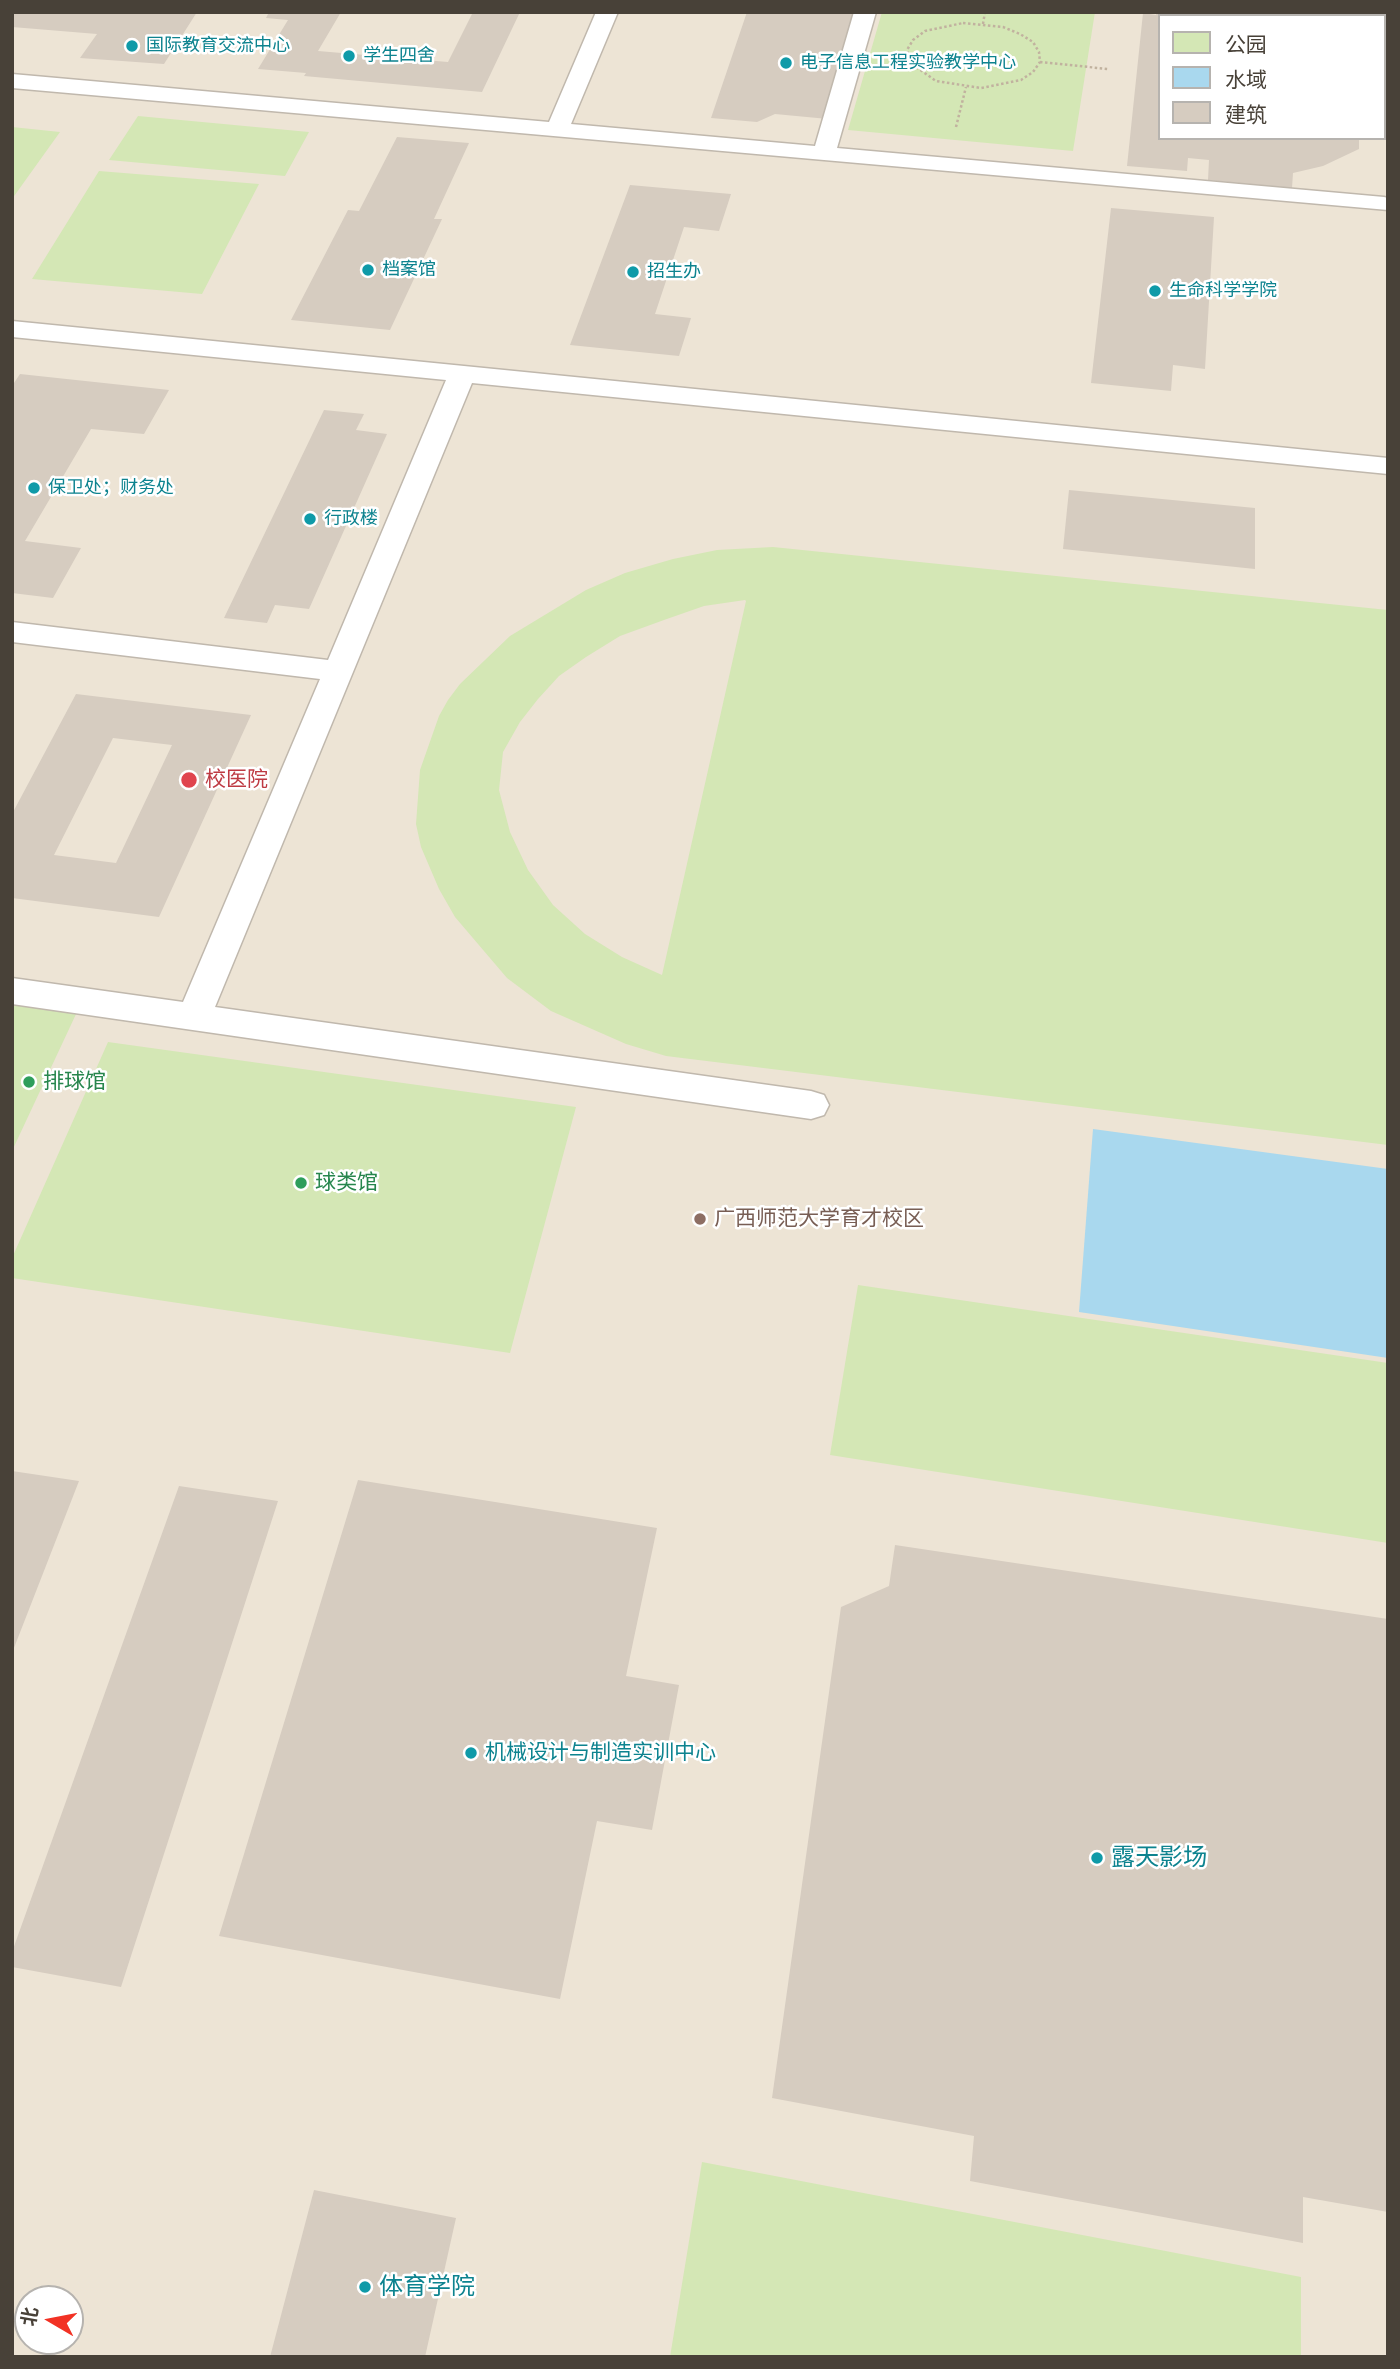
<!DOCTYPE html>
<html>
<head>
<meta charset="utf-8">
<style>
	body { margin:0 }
	#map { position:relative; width:1400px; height:2369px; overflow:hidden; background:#f5f1ea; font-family:Inter,"Noto Sans SC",sans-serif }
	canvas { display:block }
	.frame { position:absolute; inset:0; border:14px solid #484138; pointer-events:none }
	.legend { position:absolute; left:1158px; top:14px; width:228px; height:126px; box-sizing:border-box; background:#fff; border:2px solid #b6b3af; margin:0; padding:9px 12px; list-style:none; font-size:21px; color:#484138 }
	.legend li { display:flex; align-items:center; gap:14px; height:35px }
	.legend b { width:35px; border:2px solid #b6b3af }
	.north { position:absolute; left:14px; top:2285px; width:70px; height:70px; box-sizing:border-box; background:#fff; border:2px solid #b6b3af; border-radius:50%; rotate:280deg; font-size:19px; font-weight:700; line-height:28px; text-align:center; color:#484138 }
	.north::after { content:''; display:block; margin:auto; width:24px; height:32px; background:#f23224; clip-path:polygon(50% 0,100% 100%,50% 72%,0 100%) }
</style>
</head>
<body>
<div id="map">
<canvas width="1400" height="2369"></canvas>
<div class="frame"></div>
<ul class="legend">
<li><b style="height:19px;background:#d4e7b5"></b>公园</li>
<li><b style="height:19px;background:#a9d8ee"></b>水域</li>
<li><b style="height:19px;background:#d6ccc0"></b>建筑</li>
</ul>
<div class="north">北</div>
</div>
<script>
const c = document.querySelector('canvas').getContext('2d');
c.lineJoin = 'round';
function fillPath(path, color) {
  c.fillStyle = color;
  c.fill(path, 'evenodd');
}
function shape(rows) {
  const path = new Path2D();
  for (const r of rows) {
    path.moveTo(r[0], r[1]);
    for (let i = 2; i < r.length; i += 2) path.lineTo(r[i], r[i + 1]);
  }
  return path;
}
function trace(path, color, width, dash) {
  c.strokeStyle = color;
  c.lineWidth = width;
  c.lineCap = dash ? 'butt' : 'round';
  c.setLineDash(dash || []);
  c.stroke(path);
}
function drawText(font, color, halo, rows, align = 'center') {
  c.font = font + ' Inter,"Noto Sans SC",sans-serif';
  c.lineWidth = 5;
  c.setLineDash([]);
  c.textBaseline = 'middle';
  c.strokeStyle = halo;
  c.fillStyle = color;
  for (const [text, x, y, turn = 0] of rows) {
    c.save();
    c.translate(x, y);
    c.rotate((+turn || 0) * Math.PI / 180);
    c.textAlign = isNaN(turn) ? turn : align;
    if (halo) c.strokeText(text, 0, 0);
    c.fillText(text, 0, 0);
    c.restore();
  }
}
fillPath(shape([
	[12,12,1388,12,1388,2357,12,2357],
	[1160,16,1384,16,1384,138,1160,138],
	[28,2299,70,2299,70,2341,28,2341]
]), '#ede4d5');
fillPath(shape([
	[882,12,1095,12,1073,151,848,130],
	[138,116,309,132,285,176,109,160],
	[12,127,60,132,12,199],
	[99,171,259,184,202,294,32,279],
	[773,547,1388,610,1388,1145,666,1056,626,1044,551,1011,507,978,455,917,439,889,421,847,416,824,420,770,439,716,448,700,460,684,510,636,586,590,625,573,673,559,717,550],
	[745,600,746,601,662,975,622,957,585,934,553,905,528,870,510,832,499,790,503,752,520,722,538,699,559,676,586,657,620,636,664,620,704,606],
	[12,1003,77,1012,12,1151],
	[108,1042,576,1107,510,1353,12,1278,12,1258],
	[858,1285,1388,1363,1388,1543,830,1455],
	[702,2162,1301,2277,1301,2357,670,2357]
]), '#d4e7b5');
fillPath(shape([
	[1093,1129,1388,1169,1388,1358,1079,1312]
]), '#a9d8ee');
fillPath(shape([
	[12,12,197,12,164,64,80,58,97,34,12,27],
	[269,12,341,12,318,51,448,62,473,12,520,12,482,92,304,76,306,73,258,69,288,20,266,18],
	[747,12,857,12,828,119,775,114,757,122,711,118],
	[1157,12,1277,14,1160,16,1160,138,1359,138,1359,149,1323,166,1293,173,1292,188,1208,180,1209,160,1188,158,1187,171,1127,166,1143,13,1156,15],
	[397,137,469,143,434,219,442,219,390,330,291,320,348,210,359,211],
	[630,185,731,194,719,231,684,227,655,314,691,318,679,356,570,345],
	[1111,208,1214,217,1205,369,1173,365,1171,391,1091,383],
	[20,374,169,390,144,434,91,429,25,541,81,548,53,598,12,593,12,386],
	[324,410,364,414,356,430,387,434,309,609,275,605,267,623,224,618],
	[1069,490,1255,508,1255,569,1063,549],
	[76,694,251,715,159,917,12,898,12,814],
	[113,738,172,745,116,863,54,855],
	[12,1471,79,1481,12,1653],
	[358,1480,657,1528,626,1676,679,1685,652,1830,597,1821,560,1999,219,1936],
	[179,1486,278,1501,121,1987,12,1967,12,1952],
	[895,1545,1388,1619,1388,2212,1303,2197,1303,2243,970,2181,974,2136,772,2098,841,1607,889,1586],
	[314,2190,456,2218,425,2357,270,2357]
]), '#d6ccc0');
const service = shape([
	[596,12,618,12,571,124,815,146,854,12,876,12,837,148,1384,197,1388,198,1388,210,12,88,12,74,549,122,596,12],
	[12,321,1388,458,1388,474,472,383,215,1007,811,1091,824,1095,829,1105,824,1115,811,1119,12,1004,12,978,183,1002,320,679,12,642,12,622,328,660,446,380,12,337,12,321]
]);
trace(service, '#c0b8ad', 3);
trace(shape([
	[963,23,1003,27,1020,34,1033,42,1039,52,1040,62,1033,72,1021,80,981,88,936,81,909,62,907,50,913,40,925,31,963,23],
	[983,24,985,12],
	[1040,62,1108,69],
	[956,127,966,87]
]), '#c1b29f', 2.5, [2.5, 2.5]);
fillPath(service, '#fff');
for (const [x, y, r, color] of [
	[132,46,7,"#0f9aa8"],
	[349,56,7,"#0f9aa8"],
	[786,63,7,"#0f9aa8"],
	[368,270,7,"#0f9aa8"],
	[633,272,7,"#0f9aa8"],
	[1155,291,7,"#0f9aa8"],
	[34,488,7,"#0f9aa8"],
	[310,519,7,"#0f9aa8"],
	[189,780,9,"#e0444e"],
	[29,1082,7,"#2e9e5b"],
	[301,1183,7,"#2e9e5b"],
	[700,1219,7,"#8d6e63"],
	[471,1753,7,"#0f9aa8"],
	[1097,1858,7,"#0f9aa8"],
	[365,2287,7,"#0f9aa8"]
]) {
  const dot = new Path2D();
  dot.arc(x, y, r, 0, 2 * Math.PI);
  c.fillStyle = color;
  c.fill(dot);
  trace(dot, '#fff', 2.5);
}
drawText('18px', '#0d838f', '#fff', [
	["国际教育交流中心",146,46],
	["学生四舍",363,56],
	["电子信息工程实验教学中心",800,63],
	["档案馆",382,270],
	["招生办",647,272],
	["生命科学学院",1169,291],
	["保卫处；财务处",48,488],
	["行政楼",324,519]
], 'left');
drawText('21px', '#be3a42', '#fff', [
	["校医院",205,780]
], 'left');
drawText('21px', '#27864d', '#fff', [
	["排球馆",43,1082],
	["球类馆",315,1183]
], 'left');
drawText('21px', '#785e54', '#fff', [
	["广西师范大学育才校区",714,1219]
], 'left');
drawText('21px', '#0d838f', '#fff', [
	["机械设计与制造实训中心",485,1753]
], 'left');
drawText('24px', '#0d838f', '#fff', [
	["露天影场",1111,1858],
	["体育学院",379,2287]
], 'left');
</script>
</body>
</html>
